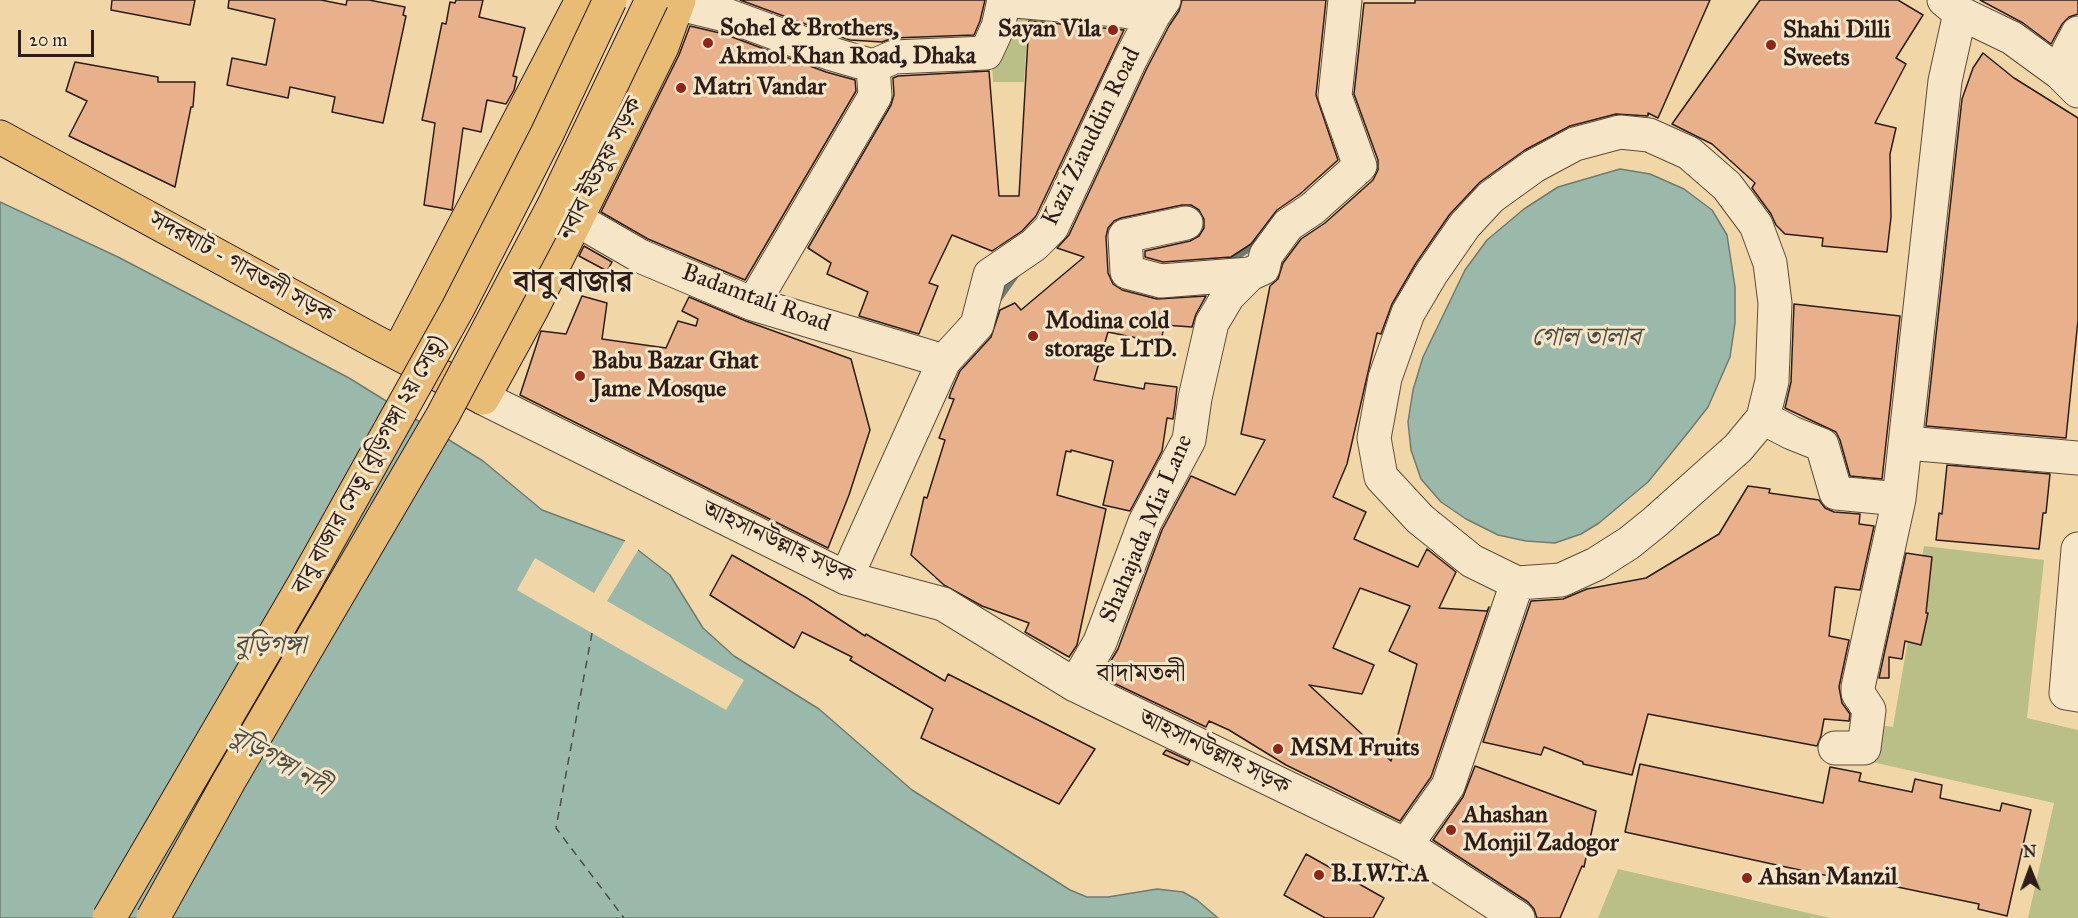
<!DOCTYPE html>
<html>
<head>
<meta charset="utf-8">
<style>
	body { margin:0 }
	#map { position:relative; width:2078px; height:918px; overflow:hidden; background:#f1d7a7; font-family:"IM FELL Great Primer",serif }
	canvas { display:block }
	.north { position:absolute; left:2000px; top:840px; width:60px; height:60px; -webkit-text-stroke:4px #f6e5c6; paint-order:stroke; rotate:359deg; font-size:16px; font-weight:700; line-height:24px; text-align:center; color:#2c1d18 }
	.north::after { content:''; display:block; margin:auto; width:21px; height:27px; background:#2c1d18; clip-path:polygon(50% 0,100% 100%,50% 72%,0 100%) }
	.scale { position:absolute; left:18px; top:30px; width:76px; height:27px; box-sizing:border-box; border:3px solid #2c1d18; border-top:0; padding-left:8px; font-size:18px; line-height:21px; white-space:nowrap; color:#2c1d18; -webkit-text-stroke:4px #f6e5c6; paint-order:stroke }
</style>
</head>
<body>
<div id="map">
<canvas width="2078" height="918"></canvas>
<div class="north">N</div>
<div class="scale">20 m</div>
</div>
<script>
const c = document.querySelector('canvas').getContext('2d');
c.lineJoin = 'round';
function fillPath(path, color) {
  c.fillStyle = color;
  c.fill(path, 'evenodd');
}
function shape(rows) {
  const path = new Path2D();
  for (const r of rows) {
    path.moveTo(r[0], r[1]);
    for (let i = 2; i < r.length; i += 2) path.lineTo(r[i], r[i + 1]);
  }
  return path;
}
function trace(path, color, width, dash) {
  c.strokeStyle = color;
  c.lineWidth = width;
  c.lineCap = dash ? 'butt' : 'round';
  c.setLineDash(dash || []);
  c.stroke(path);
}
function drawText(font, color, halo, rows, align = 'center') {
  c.font = font + ' "IM FELL Great Primer","Noto Serif Bengali",serif';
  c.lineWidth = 6;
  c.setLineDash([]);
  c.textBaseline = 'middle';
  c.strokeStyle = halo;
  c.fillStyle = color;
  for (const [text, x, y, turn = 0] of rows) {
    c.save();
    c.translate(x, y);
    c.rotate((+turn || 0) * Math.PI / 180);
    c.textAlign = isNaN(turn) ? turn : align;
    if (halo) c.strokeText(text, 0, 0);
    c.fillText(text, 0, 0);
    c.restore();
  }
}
fillPath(shape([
	[1009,5,1086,12,1081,40,1056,30,1027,31,1024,82,993,82,992,58],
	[1924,546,2044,560,2027,718,2078,730,2078,918,2028,918,2054,803,1863,760,1870,724,1893,727],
	[1618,869,1830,918,1598,918]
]), '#babe87');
const water = shape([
	[1620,169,1650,174,1684,189,1712,210,1727,235,1735,287,1735,323,1730,357,1708,407,1690,430,1648,482,1599,523,1581,534,1555,543,1526,541,1498,535,1466,519,1441,502,1421,479,1411,450,1408,422,1413,390,1423,357,1465,270,1487,240,1524,209,1558,187,1620,169],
	[0,202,118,257,349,378,483,461,542,510,625,541,638,550,670,575,703,628,734,656,819,709,912,790,1070,890,1087,897,1108,897,1157,889,1183,892,1197,900,1218,918,0,918,0,202]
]);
fillPath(water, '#9bb9ab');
trace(water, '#6f7b70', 1.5);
fillPath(shape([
	[626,539,640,547,607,601,744,680,726,710,517,590,535,558,594,593]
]), '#f1d7a7');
trace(shape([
	[1225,264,1262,239],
	[995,303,1018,271]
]), '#6f7b70', 8);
trace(shape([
	[592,633,556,828,624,918]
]), '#4d4c44', 1.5, [8, 6]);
const building = shape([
	[112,0,195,0,190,25,111,10,112,0],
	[229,0,321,0,346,5,347,0,369,0,405,7,403,15,406,16,383,123,332,112,335,97,290,87,288,98,227,85,232,58,266,65,275,19,228,8,229,0],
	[456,0,483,0,479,17,525,28,513,76,517,77,514,90,506,104,487,100,481,132,463,128,452,210,424,205,435,123,422,120,442,23,446,24,450,2,455,3,456,0],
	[740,0,985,0,980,21,974,35,893,38,882,42,850,40,838,36,740,0],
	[1182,0,1326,0,1316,95,1338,160,1300,194,1277,210,1251,244,1231,257,1163,262,1145,257,1145,251,1190,241,1199,236,1204,228,1204,219,1199,210,1191,205,1182,205,1121,218,1114,221,1108,228,1106,237,1108,273,1113,284,1122,290,1157,299,1206,296,1196,314,1192,327,1164,325,1161,343,1108,332,1094,380,1144,389,1145,383,1177,387,1175,405,1173,419,1167,418,1162,451,1130,511,1103,505,1113,461,1071,450,1071,452,1066,451,1057,495,1106,509,1077,645,1069,657,1025,632,1029,623,982,606,944,585,911,555,924,497,927,498,945,440,939,438,954,399,949,398,951,392,960,371,991,337,1000,310,1015,303,1021,310,1084,257,1057,248,1069,235,1147,68,1169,26,1179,11,1182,0],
	[1415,0,1710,0,1658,118,1648,113,1648,116,1616,114,1570,126,1525,150,1480,182,1450,214,1416,263,1392,304,1381,334,1377,333,1347,464,1333,497,1366,512,1354,539,1418,567,1427,549,1456,572,1439,608,1487,611,1489,607,1431,777,1400,821,1286,765,1229,730,1209,721,1206,727,1101,677,1118,649,1162,530,1191,476,1235,495,1265,440,1241,434,1270,286,1278,279,1283,263,1301,239,1325,223,1373,180,1378,170,1378,160,1354,94,1364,3,1415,3,1415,0],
	[1360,588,1410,606,1389,651,1417,664,1391,761,1309,685,1362,694,1374,665,1333,648,1360,588],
	[1760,0,1898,0,1923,15,1896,58,1906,64,1875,123,1896,128,1890,154,1891,217,1887,252,1822,246,1823,238,1785,234,1776,225,1771,214,1752,188,1755,183,1712,144,1672,124,1760,0],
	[1980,0,2078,0,2078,14,2069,17,2062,24,2051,44,2023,23,1980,0],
	[1029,21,1124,30,1036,216,1022,231,992,251,952,235,929,283,938,286,919,334,859,316,868,292,827,274,831,263,808,248,891,105,894,95,893,78,898,76,989,71,999,196,1019,196,1029,21],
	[690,26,724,34,826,72,855,80,856,91,745,280,648,239,601,212,679,55,690,26],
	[1983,53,2014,78,2078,118,2078,320,2066,438,1926,426,1962,99,1973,68,1983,53],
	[75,62,158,77,158,82,195,82,193,107,191,107,175,187,69,136,87,101,66,91,75,62],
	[584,246,612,262,607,271,579,256,584,246],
	[582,296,607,303,602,339,666,348,678,321,696,326,698,319,682,311,689,297,746,321,851,359,870,430,849,495,828,548,520,395,541,331,566,334,582,296],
	[1794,304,1900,316,1882,479,1850,476,1840,440,1836,432,1785,408,1791,382,1794,304],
	[1947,465,2050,474,2046,513,2043,513,2039,549,1936,540,1939,513,1942,514,1947,465],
	[1748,486,1770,489,1769,493,1819,500,1825,508,1834,512,1860,514,1859,524,1874,526,1860,590,1835,587,1829,636,1849,640,1839,687,1842,703,1850,714,1849,721,1824,719,1821,736,1817,746,1648,714,1632,775,1583,764,1583,762,1544,747,1541,755,1483,742,1531,601,1563,599,1587,589,1646,578,1719,534,1748,486],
	[1906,553,1932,557,1926,613,1928,613,1921,645,1905,641,1902,659,1889,657,1889,678,1879,678,1906,553],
	[732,555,807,598,865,636,866,634,945,681,948,674,1095,749,1059,804,921,738,933,709,850,660,852,657,802,632,794,648,710,595,732,555],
	[1166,750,1190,761,1188,765,1163,754,1166,750],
	[1640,764,1823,803,1830,767,1861,773,1859,781,1912,792,1915,779,1942,785,1940,798,2000,811,2002,803,2031,810,2007,916,1978,909,1979,904,1840,875,1840,878,1809,872,1625,832,1640,764],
	[1475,766,1596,811,1584,867,1582,866,1560,918,1537,918,1534,909,1528,902,1433,840,1463,797,1475,766],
	[1306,854,1384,898,1373,918,1325,918,1284,895,1306,854]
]);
fillPath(building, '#e9b08c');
trace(building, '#2c1d18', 1.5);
const minor = shape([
	[663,0,729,16,832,54,873,66],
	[1004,0,1117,10,1153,16],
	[1944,0,1960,13,2012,38,2060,73,2078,91],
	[873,66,894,57,986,53,998,27,1004,0],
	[2060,73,2069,50,2078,33],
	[1620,132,1649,135,1689,153,1727,186,1756,225,1770,263,1775,303,1772,381,1763,418,1738,448,1655,522,1629,543,1596,564,1561,580,1517,583,1472,561,1420,519,1381,477,1374,438,1385,378,1408,313,1431,274,1465,225,1491,197,1534,166,1575,144,1620,132],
	[576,219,640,256,753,304,944,361],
	[1186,223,1125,236,1127,272,1161,281,1250,274],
	[753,304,875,96,873,66],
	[483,398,846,578,943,604,1075,685,1406,845,1518,918],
	[1763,418,1792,433,1822,445,1836,493,1899,499],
	[1907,443,2078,458],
	[2078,549,2066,693,2078,695],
	[846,578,944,361,977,325,990,275,1034,245,1052,227,1130,60,1153,16,1164,0],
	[1075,685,1100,642,1145,522,1189,440,1195,398,1212,323,1228,296,1250,274,1263,268,1266,255,1288,225,1312,209,1360,166,1335,96,1345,0],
	[1835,748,1864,748,1869,710,1858,693,1858,687,1899,499,1945,81,1960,13],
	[1406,845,1448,786,1517,583]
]);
const highway = shape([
	[0,137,374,341,483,398,533,307,662,47,679,0],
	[398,353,582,0]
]);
trace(minor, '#5d4c3c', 35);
trace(highway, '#2c1d18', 35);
trace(minor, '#f6e5c6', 33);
trace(highway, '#e8bc74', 33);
const highwayBridge = shape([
	[109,918,304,584,458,308,547,134,610,0],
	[153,918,229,781,443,415,553,207,652,0]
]);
trace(highwayBridge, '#2c1d18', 35, []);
trace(highwayBridge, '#e8bc74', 33);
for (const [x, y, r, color] of [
	[1113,30,6,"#8f2418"],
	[708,43,6,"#8f2418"],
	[1771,45,6,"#8f2418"],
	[681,88,6,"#8f2418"],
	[1033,336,6,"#8f2418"],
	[580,376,6,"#8f2418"],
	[1278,749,6,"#8f2418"],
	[1451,830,6,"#8f2418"],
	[1319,875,6,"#8f2418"],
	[1747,878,6,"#8f2418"]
]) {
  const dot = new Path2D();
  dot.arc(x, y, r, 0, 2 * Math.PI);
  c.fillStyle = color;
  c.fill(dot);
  trace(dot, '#f6e5c6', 2);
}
drawText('bold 24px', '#2c1d18', '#f6e5c6', [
	["Sohel & Brothers,",720,29],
	["Akmol Khan Road, Dhaka",720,57],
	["Sayan Vila",1101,30,"right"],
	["Shahi Dilli",1783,31],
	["Sweets",1783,59],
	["Matri Vandar",693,88],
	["Modina cold",1045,322],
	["storage LTD.",1045,350],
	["Babu Bazar Ghat",592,362],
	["Jame Mosque",592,390],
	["MSM Fruits",1290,749],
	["Ahashan",1463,816],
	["Monjil Zadogor",1463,844],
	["B.I.W.T.A",1331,875],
	["Ahsan Manzil",1759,878]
], 'left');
drawText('24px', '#2c1d18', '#f6e5c6', [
	["Kazi Ziauddin Road",1092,137,-64],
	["নবাব ইউসুফ সড়ক",601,169,-63],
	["সদরঘাট - গাবতলী সড়ক",241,268,29],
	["Badamtali Road",756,299,20],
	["বাবু বাজার সেতু (বুড়িগঙ্গা ২য় সেতু)",370,465,-61],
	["Shahajada Mia Lane",1147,529,-67],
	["আহসানউল্লাহ সড়ক",778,543,25],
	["আহসানউল্লাহ সড়ক",1214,753,26]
]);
drawText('italic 26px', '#4d4c44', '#f6e5c6', [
	["গোল তালাব",1586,339],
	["বুড়িগঙ্গা",270,647],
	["বুড়িগঙ্গা নদী",279,762,30]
]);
drawText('26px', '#2c1d18', '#f6e5c6', [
	["বাদামতলী",1141,675]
]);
drawText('bold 30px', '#2c1d18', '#f6e5c6', [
	["বাবু বাজার",573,284]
]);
</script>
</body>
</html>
